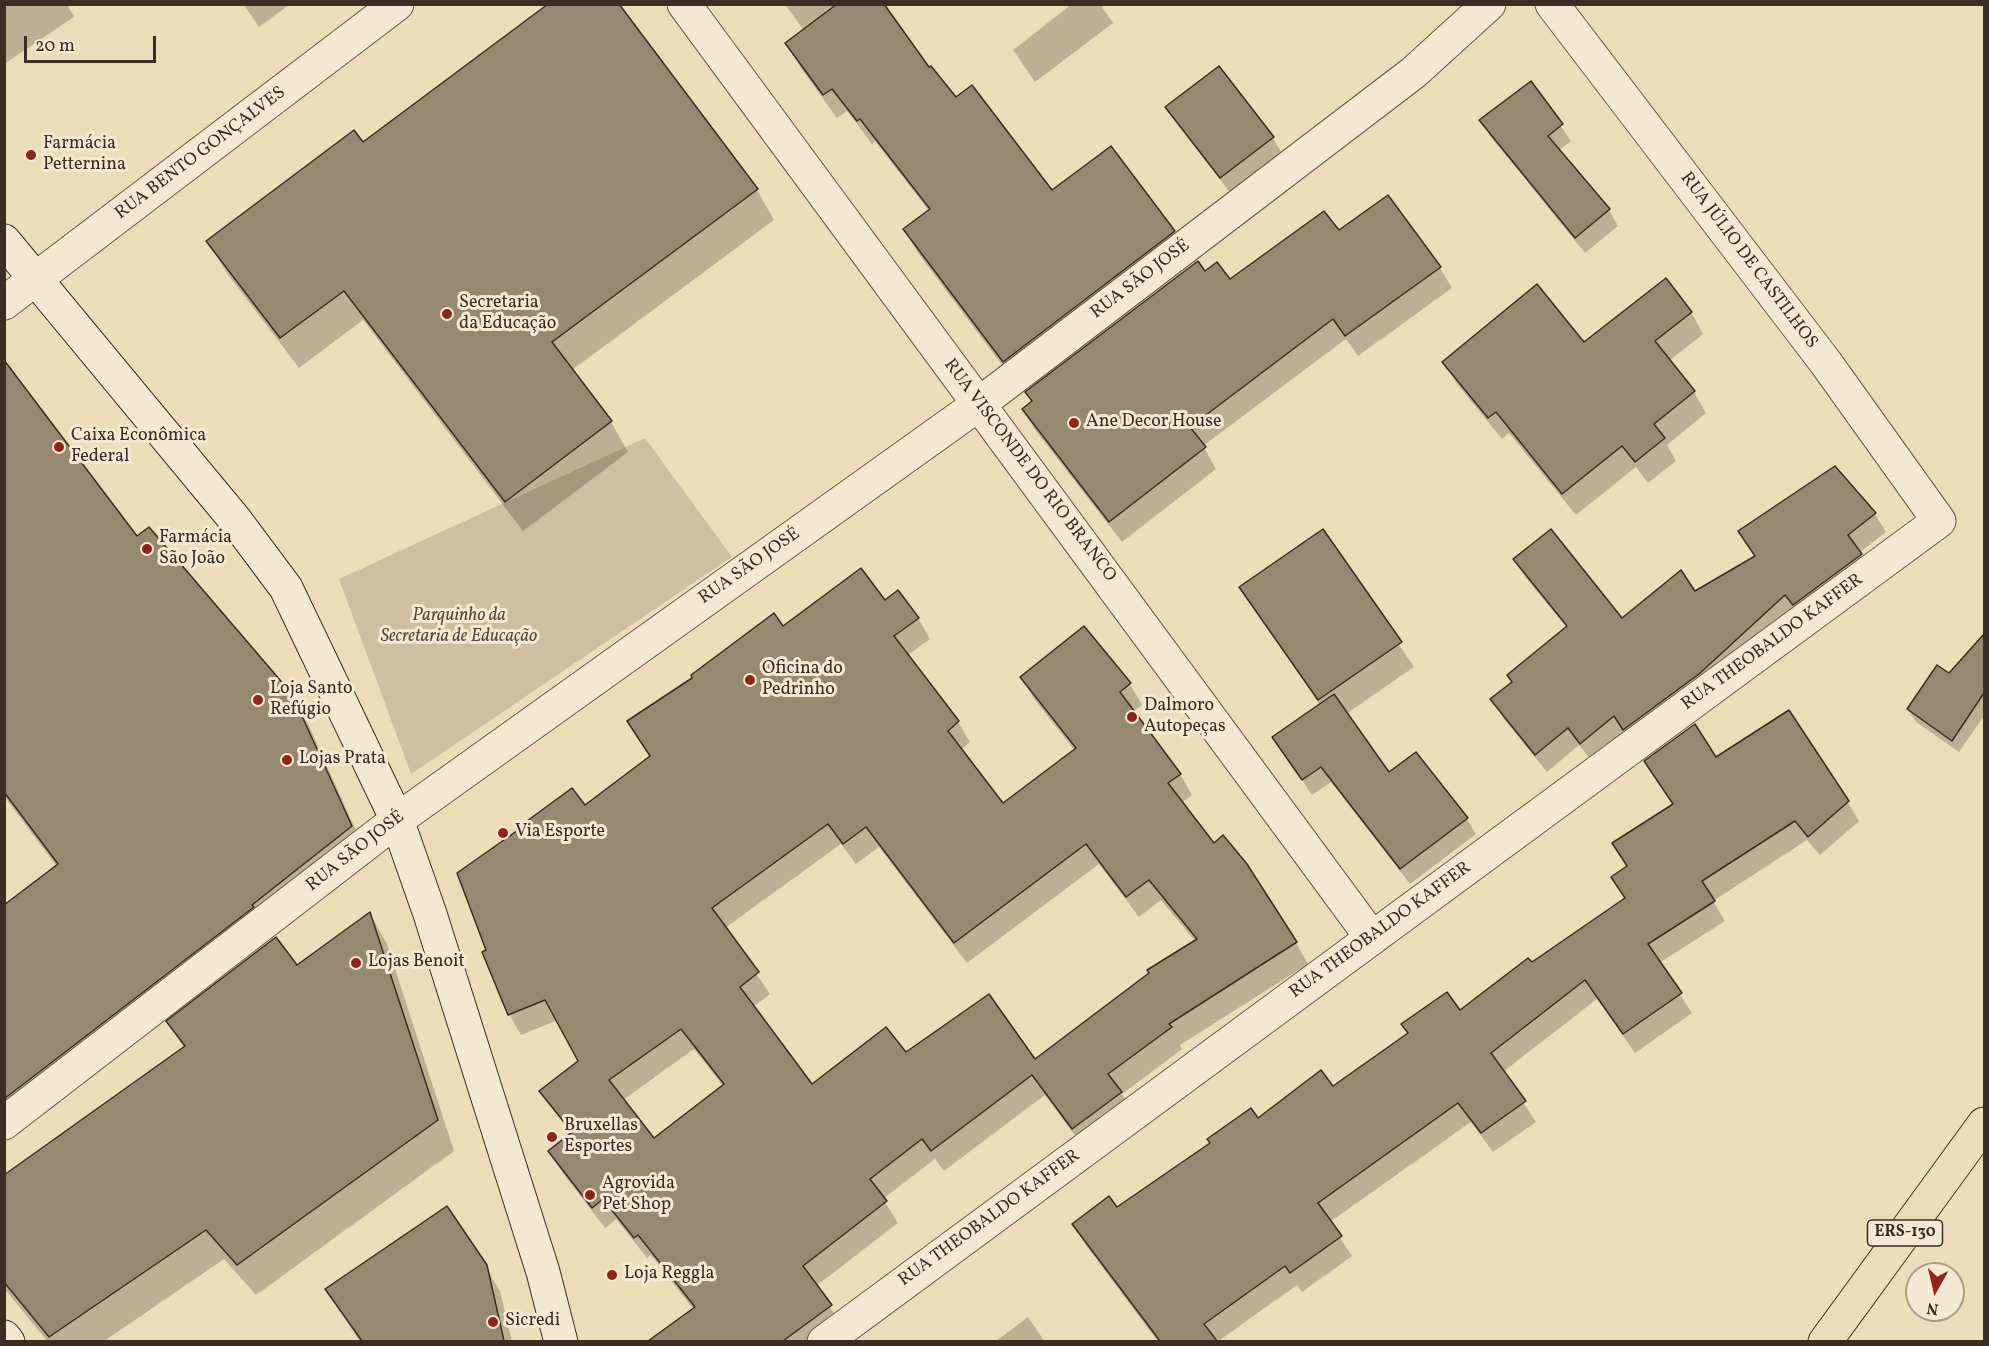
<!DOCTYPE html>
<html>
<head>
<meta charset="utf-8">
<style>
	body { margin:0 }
	#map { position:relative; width:1989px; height:1346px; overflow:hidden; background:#ecddb9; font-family:Vollkorn,serif }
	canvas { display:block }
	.frame { position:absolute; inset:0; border:6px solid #3b2d24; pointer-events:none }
	.north { position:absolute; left:1905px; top:1262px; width:60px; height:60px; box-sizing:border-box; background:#f3e9d2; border:2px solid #a99e8c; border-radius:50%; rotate:188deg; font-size:16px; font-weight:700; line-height:24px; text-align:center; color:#3b2d24 }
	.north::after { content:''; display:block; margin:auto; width:21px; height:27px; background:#8f2418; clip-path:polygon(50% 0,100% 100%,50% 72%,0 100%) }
	.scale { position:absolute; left:24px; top:36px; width:132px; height:27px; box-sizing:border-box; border:3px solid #3b2d24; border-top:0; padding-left:8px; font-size:18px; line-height:21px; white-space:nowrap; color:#3b2d24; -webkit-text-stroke:4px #f3e9d2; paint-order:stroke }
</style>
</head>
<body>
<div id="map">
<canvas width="1989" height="1346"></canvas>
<div class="frame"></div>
<div class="north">N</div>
<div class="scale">20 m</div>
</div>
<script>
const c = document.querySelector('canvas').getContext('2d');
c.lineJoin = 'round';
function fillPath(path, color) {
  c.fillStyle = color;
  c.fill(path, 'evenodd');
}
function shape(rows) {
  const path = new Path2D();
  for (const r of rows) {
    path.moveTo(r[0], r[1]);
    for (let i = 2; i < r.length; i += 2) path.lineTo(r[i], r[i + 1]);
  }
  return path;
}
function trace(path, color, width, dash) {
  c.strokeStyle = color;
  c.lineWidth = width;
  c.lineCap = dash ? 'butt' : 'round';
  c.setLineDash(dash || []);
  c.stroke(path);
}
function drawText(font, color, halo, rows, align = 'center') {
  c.font = font + ' Vollkorn,serif';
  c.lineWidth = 6;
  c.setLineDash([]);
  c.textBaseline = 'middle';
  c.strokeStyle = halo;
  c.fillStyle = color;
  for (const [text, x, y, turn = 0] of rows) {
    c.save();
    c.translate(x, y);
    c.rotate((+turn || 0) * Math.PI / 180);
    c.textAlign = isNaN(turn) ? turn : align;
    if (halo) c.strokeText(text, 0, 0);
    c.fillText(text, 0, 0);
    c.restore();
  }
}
fillPath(shape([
	[645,438,732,557,411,774,339,579]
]), '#cebfa0');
fillPath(shape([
	[4,4,67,4,74,17,4,64],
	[243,4,290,4,259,27],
	[618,4,757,190,774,220,572,370,611,422,628,452,523,531,363,320,299,368,226,272,208,241],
	[785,4,882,4,928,69,1051,192,1174,232,1187,255,1017,385,918,253,905,230,929,211,875,141,872,144,847,111,837,118,800,67,787,43,804,31],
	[1072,4,1100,4,1113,23,1035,82,1013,50],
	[1530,83,1571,141,1558,151,1609,210,1618,226,1585,253,1490,136,1481,120],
	[1167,107,1272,137,1282,153,1230,193],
	[1338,232,1440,268,1452,288,1358,356,1346,339,1203,446,1216,469,1122,542,1035,430,1023,410,1205,273,1229,282],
	[1691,312,1703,334,1669,361,1694,392,1706,413,1667,445,1676,461,1648,483,1636,467,1576,515,1509,433,1502,439,1457,384,1444,362,1584,344],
	[4,367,137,538,291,695,308,724,367,855,4,1139,4,907,57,867,4,796],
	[1835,468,1875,514,1886,532,1859,553,1871,574,1592,761,1579,745,1547,772,1503,718,1492,700,1513,683,1567,628,1526,578,1515,560,1621,620,1694,593,1755,557,1740,532],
	[1323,531,1414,667,1346,714,1389,774,1466,818,1476,834,1410,884,1331,782,1312,795,1274,738,1320,705,1241,587],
	[884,602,918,618,930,639,908,655,958,722,970,742,961,750,1003,805,1075,751,1034,699,1022,678,1084,628,1130,684,1142,705,1133,712,1180,774,1192,795,1181,803,1296,943,1308,964,1180,1045,1182,1049,1122,1094,1133,1113,1085,1149,1045,1095,944,1171,935,1159,883,1199,898,1223,816,1286,843,1327,823,1342,651,1342,694,1310,651,1255,647,1258,616,1219,605,1228,562,1172,550,1151,571,1134,541,1091,580,1061,558,1020,521,1035,509,1014,488,951,585,807,650,757,629,722,783,628],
	[841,844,856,864,879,847,967,963,1099,864,1139,917,1161,900,1195,941,1034,1061,905,1054,812,1086,753,1007,770,994,725,928],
	[694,1049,723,1086,654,1140,623,1100],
	[1984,636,1984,716,1959,752,1916,722,1908,709,1949,675],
	[1716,759,1847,801,1859,821,1820,855,1807,840,1713,901,1725,921,1659,963,1692,1013,1635,1053,1597,999,1503,1072,1536,1122,1493,1152,1471,1122,1330,1222,1352,1256,1302,1292,1297,1285,1217,1342,1158,1342,1085,1244,1074,1224,1116,1209,1258,1120,1333,1088,1408,1034,1403,1025,1460,1012,1626,899,1613,877,1628,867,1674,806],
	[370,914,387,944,454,1151,256,1295,224,1259,103,1342,48,1342,4,1288,4,1177,184,1048,168,1022,297,967],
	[484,1264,500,1291,512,1342,360,1342,327,1290],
	[1028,1317,1045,1342,995,1342]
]), '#0003');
const building = shape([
	[548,4,619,4,758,189,552,342,612,421,505,502,344,291,280,338,206,241,354,130,363,142,548,4],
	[837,4,884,4,929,67,931,66,956,97,972,85,1052,190,1111,146,1175,231,1003,362,903,229,930,209,860,119,857,121,832,89,823,95,785,43,837,4],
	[1219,66,1274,137,1220,178,1165,107,1219,66],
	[1531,81,1563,124,1548,136,1610,209,1575,238,1479,120,1531,81],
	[1388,195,1441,267,1345,336,1333,319,1190,427,1206,447,1109,522,1022,409,1032,401,1025,392,1198,261,1205,271,1217,262,1230,279,1324,211,1339,230,1388,195],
	[1666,278,1692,312,1655,341,1695,391,1654,424,1665,438,1635,462,1622,446,1562,494,1496,412,1488,418,1442,362,1537,284,1584,342,1666,278],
	[4,360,137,536,149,527,292,694,352,826,252,905,254,907,4,1099,4,905,58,864,4,792,4,360],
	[1835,466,1876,513,1848,535,1862,554,1793,605,1785,595,1699,674,1623,730,1614,716,1580,744,1568,728,1535,755,1490,699,1512,682,1507,675,1567,626,1513,559,1551,529,1622,618,1681,570,1695,591,1755,556,1738,531,1835,466],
	[1323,529,1402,642,1318,700,1239,587,1323,529],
	[861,568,885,600,898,590,919,618,894,636,959,721,948,731,1003,803,1076,748,1020,677,1084,626,1131,683,1120,692,1181,774,1168,783,1214,843,1223,835,1247,864,1297,942,1169,1024,1172,1027,1108,1074,1122,1092,1072,1129,1032,1075,931,1151,922,1139,870,1179,887,1201,803,1266,832,1305,783,1341,648,1341,695,1307,638,1235,634,1238,603,1199,592,1208,548,1151,572,1132,539,1091,578,1061,545,1000,508,1015,482,952,486,950,457,873,528,823,527,821,572,788,585,805,650,756,627,721,692,678,691,675,774,613,783,626,861,568],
	[828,824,843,844,866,827,954,943,1086,844,1126,897,1149,880,1197,939,1147,970,1149,973,1035,1059,989,994,906,1052,886,1027,812,1084,740,987,759,972,712,908,828,824],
	[681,1029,724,1084,654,1138,609,1080,681,1029],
	[1984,634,1984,693,1952,741,1907,709,1937,665,1949,673,1984,634],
	[1334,694,1389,772,1416,752,1468,818,1400,869,1321,767,1302,780,1272,737,1334,694],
	[1789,710,1849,801,1808,837,1795,821,1702,881,1715,901,1648,944,1682,993,1623,1034,1585,980,1491,1053,1526,1101,1481,1133,1458,1103,1318,1203,1342,1236,1290,1273,1285,1266,1204,1324,1217,1341,1160,1341,1072,1224,1109,1196,1117,1207,1210,1143,1207,1139,1251,1108,1258,1118,1321,1070,1333,1086,1408,1033,1401,1024,1447,992,1460,1010,1528,958,1532,962,1625,898,1611,877,1627,866,1612,843,1673,804,1644,761,1695,724,1716,757,1789,710],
	[370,912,438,1120,237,1265,206,1230,49,1337,4,1282,4,1175,185,1046,166,1021,276,937,297,965,370,912],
	[447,1206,487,1265,504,1341,362,1341,325,1289,447,1206]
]);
fillPath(building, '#978971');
trace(building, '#3b2d24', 1.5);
const minor = shape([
	[4,303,397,4],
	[979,404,1413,73,1489,4],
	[1372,938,1939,521,1826,363,1552,4]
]);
const tertiary = shape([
	[684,4,1372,938,824,1342],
	[4,1123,397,820,979,404]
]);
const secondary = shape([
	[4,241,236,521,286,588,397,820,430,914,543,1272,561,1342],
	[4,1337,8,1342]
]);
const primary = shape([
	[1825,1342,1984,1124]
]);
trace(minor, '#675949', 35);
trace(tertiary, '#675949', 35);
trace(secondary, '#3b2d24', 35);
trace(primary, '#3b2d24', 35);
trace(minor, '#f3e9d2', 33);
trace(tertiary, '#f3e9d2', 33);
trace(secondary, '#f3e9d2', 33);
trace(primary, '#ecddb9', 33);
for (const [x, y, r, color] of [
	[31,155,6,"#8f2418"],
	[447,314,6,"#8f2418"],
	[1074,423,6,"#8f2418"],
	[59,447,6,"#8f2418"],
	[147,549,6,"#8f2418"],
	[750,680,6,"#8f2418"],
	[258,700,6,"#8f2418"],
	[1132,717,6,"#8f2418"],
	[287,760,6,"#8f2418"],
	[503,833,6,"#8f2418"],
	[356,963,6,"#8f2418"],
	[552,1137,6,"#8f2418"],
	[590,1195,6,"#8f2418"],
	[612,1275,6,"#8f2418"],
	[493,1322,6,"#8f2418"]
]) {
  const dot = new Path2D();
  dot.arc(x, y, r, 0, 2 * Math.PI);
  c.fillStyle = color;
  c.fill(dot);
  trace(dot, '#f3e9d2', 2);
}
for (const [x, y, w] of [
	[1905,1233,75]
]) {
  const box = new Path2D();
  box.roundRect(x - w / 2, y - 13, w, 26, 4.5);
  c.fillStyle = '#f3e9d2';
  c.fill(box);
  trace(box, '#3b2d24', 1.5);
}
drawText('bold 16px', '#3b2d24', null, [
	["ERS-130",1905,1233]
]);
drawText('18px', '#3b2d24', '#f3e9d2', [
	["Farmácia",43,145],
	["Petternina",43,166],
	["Secretaria",459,304],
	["da Educação",459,325],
	["Ane Decor House",1086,423],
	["Caixa Econômica",71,437],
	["Federal",71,458],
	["Farmácia",159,539],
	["São João",159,560],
	["Oficina do",762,670],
	["Pedrinho",762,691],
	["Loja Santo",270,690],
	["Refúgio",270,711],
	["Dalmoro",1144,707],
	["Autopeças",1144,728],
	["Lojas Prata",299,760],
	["Via Esporte",515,833],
	["Lojas Benoit",368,963],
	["Bruxellas",564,1127],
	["Esportes",564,1148],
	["Agrovida",602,1185],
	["Pet Shop",602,1206],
	["Loja Reggla",624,1275],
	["Sicredi",505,1322]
], 'left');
drawText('18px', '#3b2d24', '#f3e9d2', [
	["RUA BENTO GONÇALVES",201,154,-37],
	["RUA JÚLIO DE CASTILHOS",1748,261,53],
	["RUA SÃO JOSÉ",1141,280,-37],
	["RUA VISCONDE DO RIO BRANCO",1029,471,53],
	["RUA SÃO JOSÉ",750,567,-35],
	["RUA THEOBALDO KAFFER",1773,643,-36],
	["RUA SÃO JOSÉ",356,852,-38],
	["RUA THEOBALDO KAFFER",1381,931,-36],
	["RUA THEOBALDO KAFFER",990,1219,-36]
]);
drawText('italic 18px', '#584a3d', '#f3e9d2', [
	["Parquinho da",459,617],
	["Secretaria de Educação",459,638]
]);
</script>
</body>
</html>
